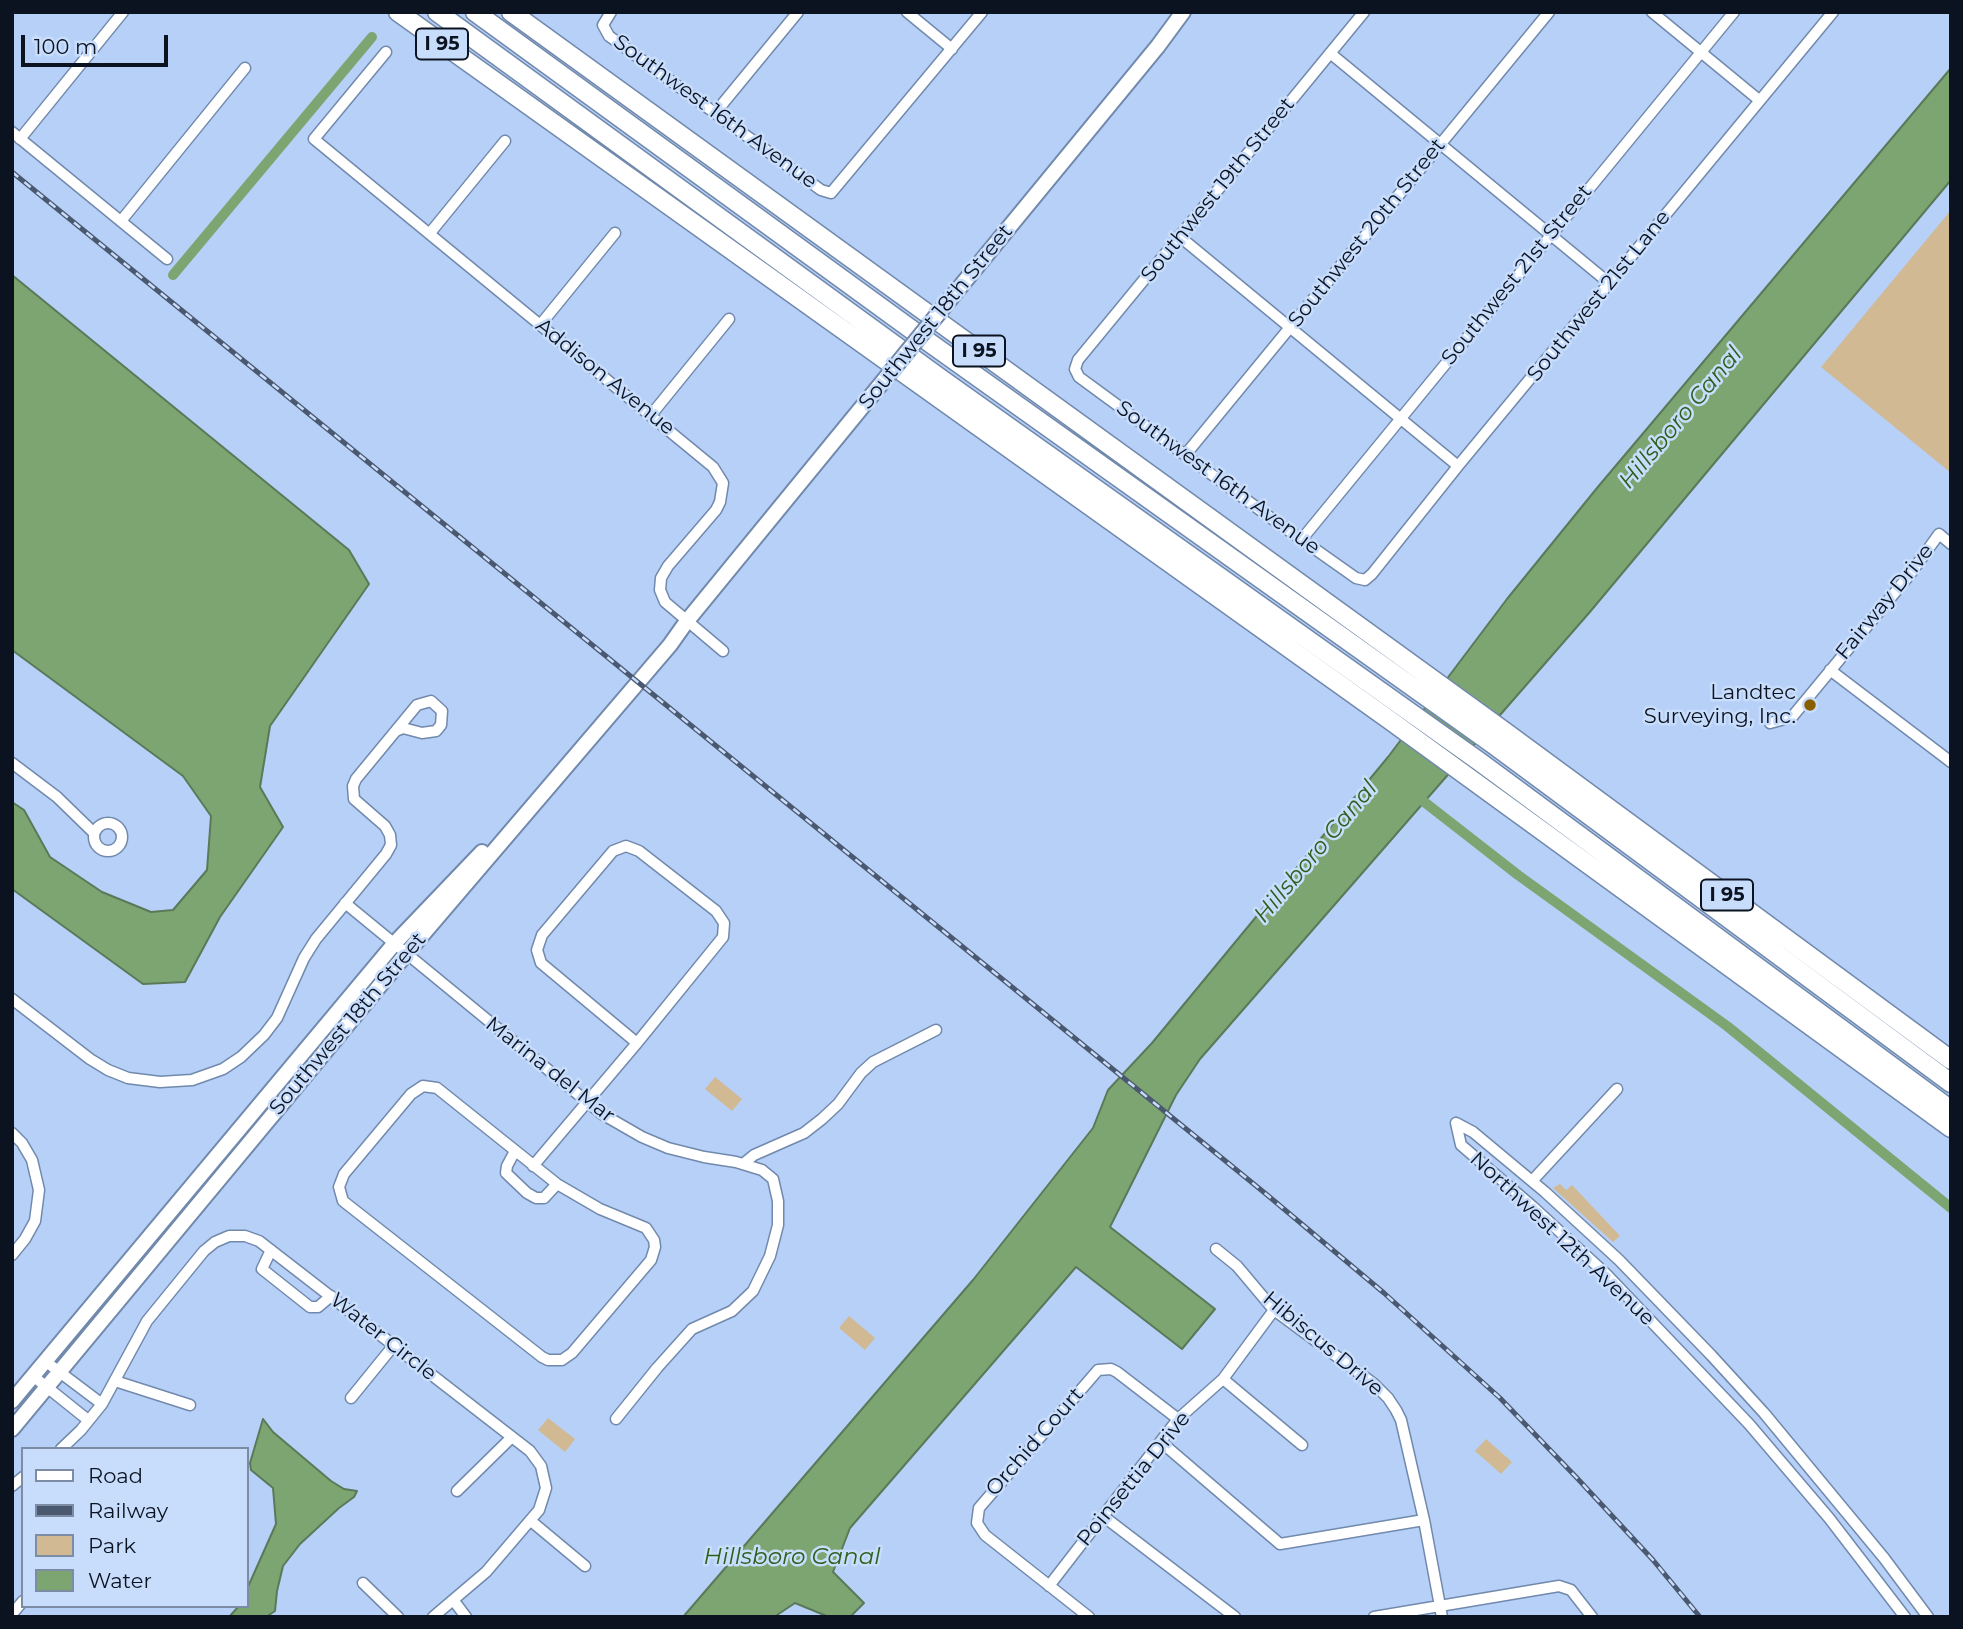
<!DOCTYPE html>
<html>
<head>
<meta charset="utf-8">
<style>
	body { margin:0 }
	#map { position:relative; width:1963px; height:1629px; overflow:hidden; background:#b7d0f7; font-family:Montserrat,sans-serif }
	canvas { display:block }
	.frame { position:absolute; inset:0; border:14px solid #0b1320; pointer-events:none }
	.legend { position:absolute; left:21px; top:1447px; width:228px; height:161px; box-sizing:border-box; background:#c8ddfc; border:2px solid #7c8ca4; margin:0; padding:9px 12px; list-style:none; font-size:21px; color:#0b1320 }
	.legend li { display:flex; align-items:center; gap:14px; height:35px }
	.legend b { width:35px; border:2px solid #7c8ca4 }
	.scale { position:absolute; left:21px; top:35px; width:147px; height:32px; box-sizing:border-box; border:4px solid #0b1320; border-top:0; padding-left:9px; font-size:21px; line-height:24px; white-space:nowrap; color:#0b1320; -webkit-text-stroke:5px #c8ddfc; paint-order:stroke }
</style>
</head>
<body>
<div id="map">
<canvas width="1963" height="1629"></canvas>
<div class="frame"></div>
<ul class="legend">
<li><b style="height:9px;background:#fff"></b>Road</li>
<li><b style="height:9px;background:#4b5970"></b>Railway</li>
<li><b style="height:19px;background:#d1b994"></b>Park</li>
<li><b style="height:19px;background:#7da572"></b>Water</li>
</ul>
<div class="scale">100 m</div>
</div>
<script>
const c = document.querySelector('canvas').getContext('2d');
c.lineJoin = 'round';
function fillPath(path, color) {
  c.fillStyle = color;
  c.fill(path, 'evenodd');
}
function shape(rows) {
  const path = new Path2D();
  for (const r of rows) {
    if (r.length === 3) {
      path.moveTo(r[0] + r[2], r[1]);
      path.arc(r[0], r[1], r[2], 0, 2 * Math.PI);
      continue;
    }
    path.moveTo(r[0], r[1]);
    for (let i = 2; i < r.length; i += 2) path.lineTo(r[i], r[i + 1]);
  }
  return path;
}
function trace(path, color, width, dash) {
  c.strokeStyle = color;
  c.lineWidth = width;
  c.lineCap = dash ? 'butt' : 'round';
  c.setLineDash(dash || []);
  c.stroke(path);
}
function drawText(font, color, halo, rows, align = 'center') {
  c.font = font + ' Montserrat,sans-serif';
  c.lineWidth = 5;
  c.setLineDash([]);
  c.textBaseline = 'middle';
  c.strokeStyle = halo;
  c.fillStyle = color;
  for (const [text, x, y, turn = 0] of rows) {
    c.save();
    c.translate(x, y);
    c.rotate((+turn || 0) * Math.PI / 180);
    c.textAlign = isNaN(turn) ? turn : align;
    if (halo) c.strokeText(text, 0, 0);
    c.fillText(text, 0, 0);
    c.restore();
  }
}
fillPath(shape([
	[1951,210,1951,473,1821,367],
	[715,1077,742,1099,732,1111,705,1089],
	[1560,1184,1566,1190,1572,1185,1620,1236,1613,1242,1553,1188],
	[849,1316,875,1338,865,1350,839,1328],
	[548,1418,575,1439,565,1452,538,1430],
	[1486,1439,1512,1462,1501,1474,1475,1451]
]), '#d1b994');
const water = shape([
	[1951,68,1951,180,1589,613,1200,1059,1176,1095,1110,1227,1215,1309,1182,1349,1076,1267,850,1528,833,1572,864,1603,850,1617,829,1617,795,1603,774,1617,683,1617,973,1280,1093,1128,1108,1090,1152,1043,1388,757,1507,599,1597,488,1951,68],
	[12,275,349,550,369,584,270,726,260,787,283,827,220,917,185,982,143,984,12,889,12,802,24,810,50,857,102,892,151,912,173,910,207,870,211,816,183,776,12,650,12,275],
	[263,1419,273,1432,331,1481,344,1489,357,1491,354,1497,339,1508,300,1544,283,1566,277,1591,275,1611,266,1617,229,1617,239,1606,247,1606,247,1589,276,1524,273,1488,251,1470,250,1463,263,1419]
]);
fillPath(water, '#7da572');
trace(water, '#5b7959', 2);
trace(shape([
	[173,275,372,37],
	[1414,794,1518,875,1727,1026,1951,1208]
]), '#7da572', 10);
const minor = shape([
	[611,12,603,25,609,36,821,190,831,193,982,12],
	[907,12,952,49],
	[1364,12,1078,360,1075,369,1079,377,1271,518,1356,578,1365,580,1372,574,1458,466,1833,12],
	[1652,12,1759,100],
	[386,52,314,139,713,467,723,483,720,502,716,510,668,566,661,578,660,590,665,602,723,651],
	[1330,53,1609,283],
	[715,113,798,12],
	[12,132,167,259],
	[20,139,123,12],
	[121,221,245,68],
	[430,233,505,141],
	[1179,236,1458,466],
	[541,324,615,233],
	[651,415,729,319],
	[1186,454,1549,12],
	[1302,539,1734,12],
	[1830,670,1951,762],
	[1770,723,1792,717,1911,573,1939,534,1951,544],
	[12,763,57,797,94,833],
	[108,837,14],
	[345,903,602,1114,642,1137,668,1148,704,1157,736,1162,762,1170,773,1179,778,1201,778,1225,770,1256,753,1291,732,1311,692,1329,657,1368,616,1419],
	[12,999,90,1059,108,1070,128,1078,160,1082,192,1080,223,1069,241,1057,264,1035,277,1018,304,958,316,939,386,854,391,845,390,835,385,826,354,799,353,786,356,779,417,705,431,701,442,711,441,725,436,731,422,733,403,728,396,731],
	[423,1086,437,1088,557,1184,600,1209,646,1228,654,1240,655,1247,651,1260,572,1353,562,1360,548,1360,542,1357,343,1201,339,1187,344,1174,411,1094,423,1086],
	[1456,1123,1473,1132,1545,1192,1619,1260,1711,1355,1764,1413,1884,1558,1928,1617],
	[1456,1123,1461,1145,1533,1207,1606,1274,1749,1424,1829,1518,1905,1617],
	[12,1133,22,1143,32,1160,39,1190,35,1221,25,1239,12,1255],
	[515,1151,507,1166,506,1173,527,1193,536,1198,544,1198,557,1184],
	[743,1164,754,1155,804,1133,822,1119,838,1104,861,1073,873,1062,936,1030],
	[533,1166,637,1043,723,937,724,923,716,911,639,851,626,846,613,851,542,935,537,950,541,963,637,1043],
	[1532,1181,1617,1089],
	[1216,1249,1237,1266,1274,1310,1374,1384,1388,1398,1396,1410,1401,1420,1424,1520,1442,1617],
	[271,1250,262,1269,310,1307,318,1307,331,1296],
	[45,1361,102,1404],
	[33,1376,88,1420],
	[1223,1379,1302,1445],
	[115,1381,190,1405],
	[351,1398,394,1345],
	[1161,1442,1280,1544,1424,1520],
	[61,1449,81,1430,102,1404,147,1321,204,1251,215,1242,229,1236,245,1236,259,1241,530,1451,541,1466,546,1488,539,1510,486,1572,433,1617],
	[12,1486,23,1477],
	[457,1491,512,1437],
	[1103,1516,1235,1617],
	[531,1521,585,1566],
	[363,1583,398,1617],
	[1049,1586,1178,1419,1223,1379,1274,1310],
	[454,1601,466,1617],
	[12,1614,23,1601],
	[1089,1617,985,1535,977,1523,979,1508,1098,1370,1111,1369,1117,1372,1178,1419],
	[1374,1617,1559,1586,1571,1590,1592,1617]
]);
const secondary = shape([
	[951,298,1158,46,1183,12],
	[12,1401,394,944,482,852],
	[12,1429,406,954,670,645,687,621,876,390]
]);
const motorway = shape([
	[398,12,1391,721,1951,1128],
	[437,12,940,378,1480,762,1951,1110],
	[475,12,930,343,1494,745,1951,1083],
	[511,12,1504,731,1951,1060]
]);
trace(minor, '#7189ac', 13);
trace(secondary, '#7189ac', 18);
trace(motorway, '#7189ac', 21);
trace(minor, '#fff', 10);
trace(secondary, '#fff', 14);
trace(motorway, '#fff', 18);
const rail = shape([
	[12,172,1266,1194,1384,1293,1500,1398,1577,1478,1653,1560,1700,1617]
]);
trace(rail, '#4b5970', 5);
trace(rail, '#c8ddfc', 2.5, [8]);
const secondaryBridge = shape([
	[876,390,951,298]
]);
trace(secondaryBridge, '#7189ac', 18, []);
trace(secondaryBridge, '#fff', 14);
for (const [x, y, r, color] of [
	[1810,705,7,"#896000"]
]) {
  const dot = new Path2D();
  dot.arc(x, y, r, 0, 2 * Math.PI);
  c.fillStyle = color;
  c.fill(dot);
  trace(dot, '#c8ddfc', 2.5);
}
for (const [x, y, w] of [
	[442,44,52],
	[979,351,52],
	[1727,895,52]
]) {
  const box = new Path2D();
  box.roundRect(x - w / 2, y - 15.5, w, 31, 5);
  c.fillStyle = '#c8ddfc';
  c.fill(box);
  trace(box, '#0b1320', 2);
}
drawText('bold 19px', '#0b1320', null, [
	["I 95",442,44],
	["I 95",979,351],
	["I 95",1727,895]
]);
drawText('21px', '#0b1320', '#c8ddfc', [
	["Southwest 16th Avenue",715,112,36],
	["Southwest 19th Street",1218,190,-51],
	["Southwest 20th Street",1367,233,-51],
	["Southwest 21st Street",1517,275,-51],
	["Southwest 21st Lane",1599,296,-51],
	["Southwest 18th Street",936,317,-51],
	["Addison Avenue",605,377,39],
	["Southwest 16th Avenue",1218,478,36],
	["Fairway Drive",1885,602,-51],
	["Southwest 18th Street",348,1024,-50],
	["Marina del Mar",550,1070,38],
	["Northwest 12th Avenue",1562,1239,43],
	["Water Circle",383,1337,38],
	["Hibiscus Drive",1323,1344,40],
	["Orchid Court",1035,1442,-49],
	["Poinsettia Drive",1134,1479,-51]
]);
drawText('21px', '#0b1320', '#c8ddfc', [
	["Landtec",1796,693],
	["Surveying, Inc.",1796,717]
], 'right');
drawText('italic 23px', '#2d601c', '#c8ddfc', [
	["Hillsboro Canal",1681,418,-50],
	["Hillsboro Canal",1316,852,-50],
	["Hillsboro Canal",792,1557]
]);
</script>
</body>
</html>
